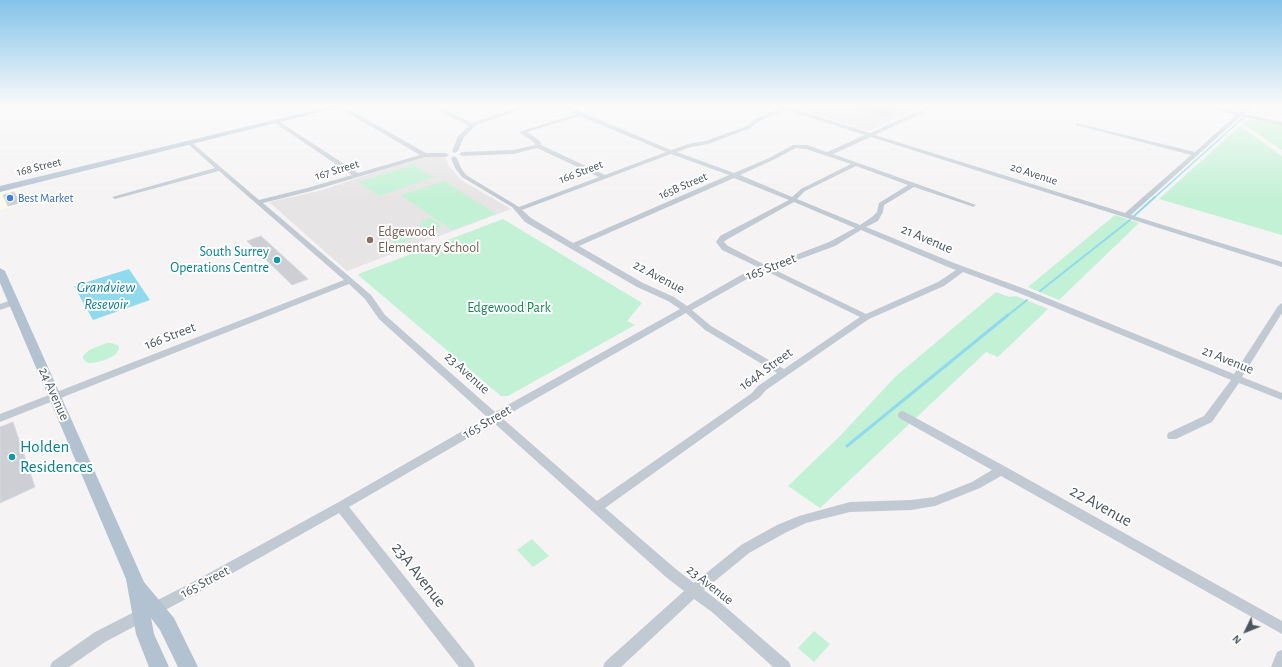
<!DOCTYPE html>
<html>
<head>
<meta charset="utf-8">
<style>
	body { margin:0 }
	#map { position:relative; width:1282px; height:667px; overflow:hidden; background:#f5f3f3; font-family:"Alegreya Sans",sans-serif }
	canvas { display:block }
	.north { position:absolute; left:1226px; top:611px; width:40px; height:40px; -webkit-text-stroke:3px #fff; paint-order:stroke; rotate:227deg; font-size:11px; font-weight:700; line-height:16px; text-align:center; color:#4a5661 }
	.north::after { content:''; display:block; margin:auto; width:14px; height:18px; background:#4a5661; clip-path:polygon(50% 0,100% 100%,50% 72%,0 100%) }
</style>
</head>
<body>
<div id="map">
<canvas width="1282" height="667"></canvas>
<div class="north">N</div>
</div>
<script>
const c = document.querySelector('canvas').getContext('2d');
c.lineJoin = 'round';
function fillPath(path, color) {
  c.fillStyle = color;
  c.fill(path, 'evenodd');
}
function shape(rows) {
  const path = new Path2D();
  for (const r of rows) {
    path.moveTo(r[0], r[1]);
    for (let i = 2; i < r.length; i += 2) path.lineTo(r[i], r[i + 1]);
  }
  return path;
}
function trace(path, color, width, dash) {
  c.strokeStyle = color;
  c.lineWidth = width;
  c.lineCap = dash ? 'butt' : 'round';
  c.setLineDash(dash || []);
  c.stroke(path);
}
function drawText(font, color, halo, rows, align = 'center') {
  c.font = font + ' "Alegreya Sans",sans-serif';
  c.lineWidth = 4;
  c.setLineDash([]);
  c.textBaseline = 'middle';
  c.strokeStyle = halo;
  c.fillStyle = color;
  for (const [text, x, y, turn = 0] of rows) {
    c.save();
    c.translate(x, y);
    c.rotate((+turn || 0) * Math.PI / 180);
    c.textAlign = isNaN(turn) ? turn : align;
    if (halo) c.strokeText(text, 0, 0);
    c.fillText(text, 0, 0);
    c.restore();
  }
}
fillPath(shape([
	[19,188,28,203,0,210,0,193]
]), '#fdf9ef');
fillPath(shape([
	[812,106,922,106,868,131,802,110],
	[442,156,445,157,449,166,461,180,511,209,347,271,269,202,319,191,418,158]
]), '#e6e4e5');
fillPath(shape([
	[1249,119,1282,126,1282,150,1243,124],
	[1240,126,1282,156,1282,235,1159,199],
	[413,165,434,177,379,196,359,182],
	[444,181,496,214,452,230,401,195],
	[1115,215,1139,223,1059,300,1028,287],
	[428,218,431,218,441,225,440,228,434,230,424,230,420,222],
	[503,219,642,303,627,321,635,325,508,396,501,396,358,275,361,273],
	[417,229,422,231,418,238,412,238,402,244,395,244,392,241,410,234,411,232],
	[996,292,1009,297,1016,296,1048,309,998,357,986,352,820,508,788,486,840,436,896,376],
	[107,343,112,343,119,346,119,349,115,355,105,360,93,363,88,363,83,359,83,356,89,350],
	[532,539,549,556,533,567,517,550],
	[814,631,830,644,814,662,798,648]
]), '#c3f1d5');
fillPath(shape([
	[129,269,150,300,93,320,74,286]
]), '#90daee');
trace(shape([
	[1239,113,1237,112,1244,106],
	[1154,198,1244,117]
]), '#90daee', 1.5);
trace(shape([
	[1134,216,1155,197],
	[1040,291,1130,220],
	[1007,316,1027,300]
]), '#90daee', 2);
trace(shape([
	[847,446,1008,315]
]), '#90daee', 3);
const building = shape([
	[857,106,876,106,897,112,887,117,856,108,857,106],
	[14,192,20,203,8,206,3,195,14,192],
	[261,236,308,279,292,285,247,241,261,236],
	[13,422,35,487,0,503,0,427,13,422]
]);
fillPath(building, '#cdcfd5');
trace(building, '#d7d9de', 1);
fillPath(shape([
	[119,106,136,106,124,110,119,106],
	[336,106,343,106,426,153,446,153,449,155,446,157,425,157,311,191,263,203,371,295,385,315,495,412,680,309,668,301,637,287,525,222,512,207,462,177,455,168,451,158,454,156,457,158,461,168,466,175,519,207,599,177,537,148,513,154,462,156,459,154,462,152,513,150,535,145,535,143,519,132,576,114,559,106,567,106,671,150,688,144,705,141,747,126,755,119,781,108,776,106,788,107,870,133,930,106,937,106,875,135,1125,213,1191,155,1076,125,1076,123,1195,152,1236,115,1199,106,1209,106,1239,113,1247,106,1253,106,1244,114,1282,122,1282,126,1241,116,1131,215,1282,262,1282,267,871,137,833,154,976,205,973,207,971,206,914,187,884,205,883,212,878,221,866,227,954,263,1025,289,1234,374,1278,306,1282,303,1282,313,1242,377,1282,393,1282,400,1239,383,1212,422,1176,439,1168,439,1167,436,1168,433,1204,416,1231,380,1019,293,963,272,944,286,869,319,766,390,760,397,605,508,677,570,694,583,741,545,777,525,799,516,850,502,911,500,934,497,972,482,992,470,899,418,898,415,899,412,903,411,1006,467,1282,621,1282,634,1001,476,980,488,935,506,911,510,850,512,806,523,785,533,749,553,704,590,722,604,789,662,791,667,773,667,712,612,694,599,621,667,603,667,605,662,684,591,667,578,592,511,494,423,349,507,473,662,475,667,459,667,339,513,201,591,105,642,69,667,50,667,52,662,95,632,191,583,337,503,487,417,379,319,365,299,349,284,0,422,0,414,344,280,219,171,115,199,112,197,215,168,188,144,187,143,190,141,259,200,307,188,352,175,275,123,275,121,277,120,358,173,420,155,336,106],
	[786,110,865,135,827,152,807,145,793,145,769,158,734,173,677,152,691,147,708,144,751,128,759,121,786,110],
	[580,116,666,152,605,175,541,145,540,141,527,132,580,116],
	[796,148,806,149,851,164,801,189,792,197,740,175,773,160,796,148],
	[671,154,729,175,573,243,531,218,522,210,671,154],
	[856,166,908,185,879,203,877,212,872,217,860,225,797,199,805,191,856,166],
	[734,178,789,200,720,236,716,242,722,250,760,268,741,275,687,306,674,297,643,283,579,246,734,178],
	[794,202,855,228,829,242,767,266,728,246,724,242,726,240,794,202],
	[861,230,948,267,956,270,938,282,866,314,773,269,835,246,861,230],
	[766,271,860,317,784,369,711,326,692,310,747,279,766,271],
	[686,313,705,330,777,373,758,386,752,393,597,501,502,418,686,313],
	[430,106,437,106,472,123,521,106,530,106,476,125,464,137,458,151,455,153,452,151,458,136,469,126,430,106],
	[14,299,17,300,18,302,17,304,0,310,0,304,14,299],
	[1282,650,1282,667,1271,667,1277,652,1282,650]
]), '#c1cad2');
fillPath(shape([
	[332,106,344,106,0,192,0,186,332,106],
	[0,268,5,271,144,582,174,618,198,667,178,667,160,630,151,618,154,634,169,667,149,667,136,634,126,579,0,283,0,268]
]), '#b3c2d1');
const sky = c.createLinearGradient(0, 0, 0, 199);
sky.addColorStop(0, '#85c3ea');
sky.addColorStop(0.53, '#fafafa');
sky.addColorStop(1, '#fafafa00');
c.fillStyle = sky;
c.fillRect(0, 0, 1282, 199);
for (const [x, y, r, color] of [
	[10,198,4,"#3f7fe0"],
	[370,240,4,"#8d6e63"],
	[277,260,4,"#0f9aa8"],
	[12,457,4,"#0f9aa8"]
]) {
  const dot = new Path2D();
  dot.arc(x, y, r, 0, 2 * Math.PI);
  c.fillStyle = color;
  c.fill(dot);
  trace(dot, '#fff', 1.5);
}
drawText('12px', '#4a5661', '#fff', [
	["168 Street",39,167,-14],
	["167 Street",337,170,-17],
	["166 Street",581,172,-21],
	["20 Avenue",1034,174,18],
	["165B Street",683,186,-23]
]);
drawText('12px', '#366cbe', '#fff', [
	["Best Market",18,198]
], 'left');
drawText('14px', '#785e54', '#fff', [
	["Edgewood",378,232],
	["Elementary School",378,248]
], 'left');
drawText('14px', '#4a5661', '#fff', [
	["21 Avenue",927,239,23],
	["165 Street",771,267,-21],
	["22 Avenue",659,277,28],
	["166 Street",170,336,-21],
	["21 Avenue",1228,360,22],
	["164A Street",766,369,-36],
	["23 Avenue",467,373,42],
	["24 Avenue",54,394,66],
	["165 Street",487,422,-30],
	["165 Street",205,582,-28],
	["23 Avenue",710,585,38]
]);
drawText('14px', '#0d838f', '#fff', [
	["South Surrey",269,252],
	["Operations Centre",269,268]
], 'right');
drawText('14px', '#17864f', '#fff', [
	["Edgewood Park",509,308]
]);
drawText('italic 15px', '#0c7c9b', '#fff', [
	["Grandview",106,287],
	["Resevoir",106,304]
]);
drawText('17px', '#0d838f', '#fff', [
	["Holden",20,447],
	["Residences",20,467]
], 'left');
drawText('17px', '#4a5661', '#fff', [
	["22 Avenue",1101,506,29],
	["23A Avenue",419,575,52]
]);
</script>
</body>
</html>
